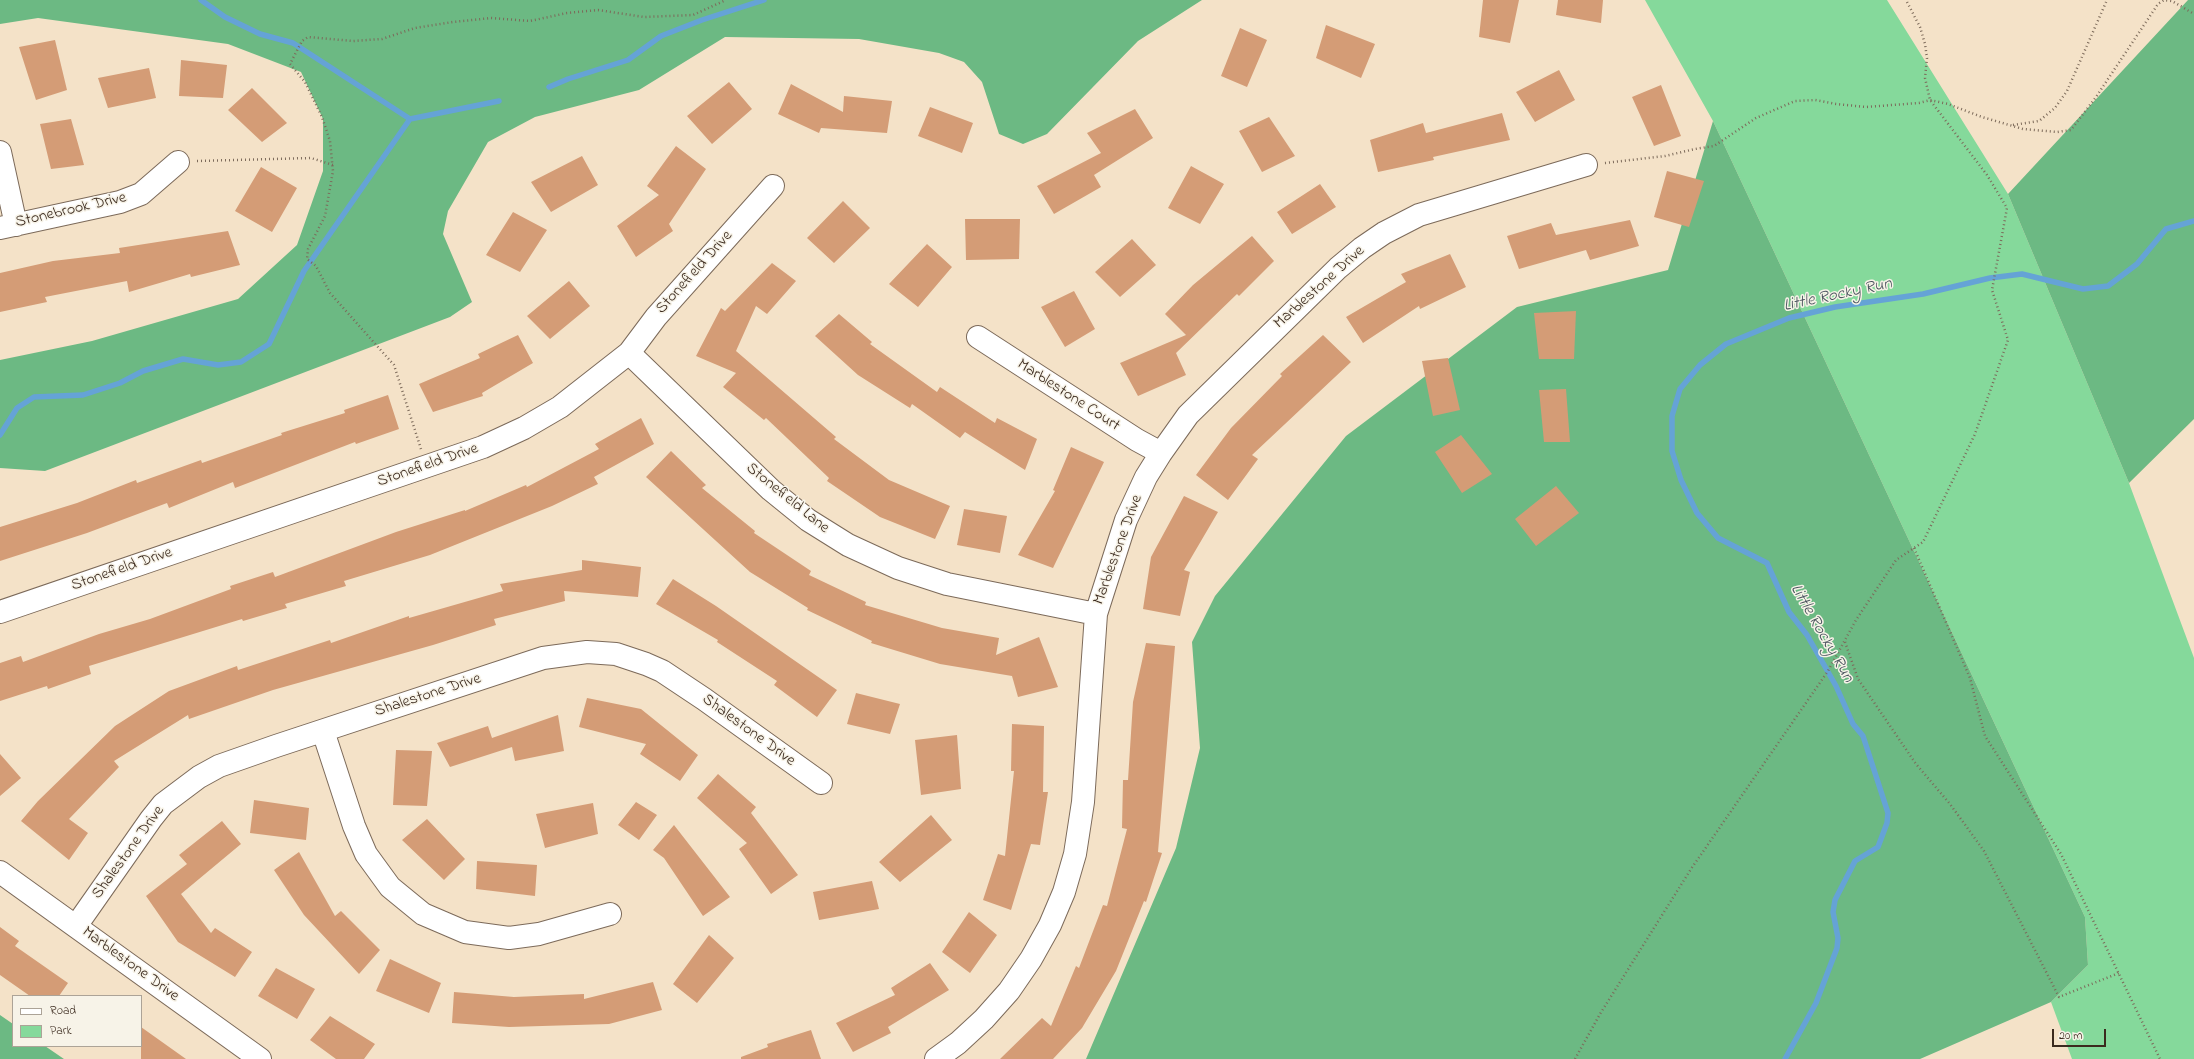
<!DOCTYPE html>
<html>
<head>
<meta charset="utf-8">
<style>
	body { margin:0 }
	#map { position:relative; width:2194px; height:1059px; overflow:hidden; background:#f4e2c8; font-family:"Indie Flower",sans-serif }
	canvas { display:block }
	.legend { position:absolute; left:12px; top:995px; width:130px; height:52px; box-sizing:border-box; background:#f7f3e8; border:1px solid #aca397; margin:0; padding:5px 7px; list-style:none; font-size:12px; color:#3b2a1e }
	.legend li { display:flex; align-items:center; gap:8px; height:20px }
	.legend b { width:20px; border:1px solid #aca397 }
	.scale { position:absolute; left:2052px; top:1029px; width:54px; height:18px; box-sizing:border-box; border:2px solid #3b2a1e; border-top:0; padding-left:5px; font-size:12px; line-height:14px; white-space:nowrap; color:#3b2a1e; -webkit-text-stroke:3px #f7f3e8; paint-order:stroke }
</style>
</head>
<body>
<div id="map">
<canvas width="2194" height="1059"></canvas>
<ul class="legend">
<li><b style="height:5px;background:#fff"></b>Road</li>
<li><b style="height:11px;background:#85d99b"></b>Park</li>
</ul>
<div class="scale">20 m</div>
</div>
<script>
const c = document.querySelector('canvas').getContext('2d');
c.lineJoin = 'round';
function fillPath(path, color) {
  c.fillStyle = color;
  c.fill(path, 'evenodd');
}
function shape(rows) {
  const path = new Path2D();
  for (const r of rows) {
    path.moveTo(r[0], r[1]);
    for (let i = 2; i < r.length; i += 2) path.lineTo(r[i], r[i + 1]);
  }
  return path;
}
function trace(path, color, width, dash) {
  c.strokeStyle = color;
  c.lineWidth = width;
  c.lineCap = dash ? 'butt' : 'round';
  c.setLineDash(dash || []);
  c.stroke(path);
}
function drawText(font, color, halo, rows, align = 'center') {
  c.font = font + ' "Indie Flower",sans-serif';
  c.lineWidth = 3;
  c.setLineDash([]);
  c.textBaseline = 'middle';
  c.strokeStyle = halo;
  c.fillStyle = color;
  for (const [text, x, y, turn = 0] of rows) {
    c.save();
    c.translate(x, y);
    c.rotate((+turn || 0) * Math.PI / 180);
    c.textAlign = isNaN(turn) ? turn : align;
    if (halo) c.strokeText(text, 0, 0);
    c.fillText(text, 0, 0);
    c.restore();
  }
}
fillPath(shape([
	[1645,0,1887,0,2008,194,2129,483,2194,658,2194,1059,2072,1059,2051,1002,2088,965,2085,917,1713,121]
]), '#85d99b');
fillPath(shape([
	[0,0,1202,0,1138,41,1047,134,1023,144,999,134,982,82,964,62,939,53,859,39,725,37,639,90,535,117,488,142,448,211,443,234,472,302,450,317,45,471,0,468,0,360,92,341,238,299,297,245,323,171,323,119,301,72,228,44,38,18,0,24],
	[2188,0,2194,0,2194,419,2129,483,2008,194],
	[1713,121,2085,917,2088,965,2051,1002,1920,1059,1086,1059,1176,848,1200,748,1192,642,1215,596,1346,436,1517,307,1668,270],
	[0,1015,13,1024,13,1046,45,1046,64,1059,0,1059]
]), '#6cb983');
trace(shape([
	[201,0,225,17,260,34,293,43,410,119],
	[549,87,568,79,628,60,661,36,702,20,764,0],
	[0,435,17,408,34,397,83,395,120,383,143,371,183,359,218,365,241,362,269,344,304,271,410,119,499,101],
	[1785,1059,1816,1003,1837,948,1838,938,1833,912,1835,900,1855,861,1878,847,1887,823,1888,813,1863,736,1853,724,1836,686,1807,635,1789,612,1767,563,1718,538,1697,513,1681,480,1672,451,1672,416,1680,389,1700,365,1726,344,1789,318,1835,307,1923,294,1990,278,2022,274,2083,289,2108,286,2137,264,2166,229,2194,221]
]), '#65a3d6', 5.5);
fillPath(shape([
	[1483,0,1519,0,1510,43,1479,37],
	[1558,0,1603,0,1601,23,1556,15],
	[1326,25,1375,44,1361,78,1316,58],
	[1240,28,1267,40,1247,87,1221,76],
	[55,40,67,90,36,100,19,47],
	[181,60,227,65,223,98,179,96],
	[149,68,156,98,108,108,98,78],
	[1559,70,1575,100,1535,122,1516,92],
	[729,82,752,109,712,144,687,116],
	[791,84,843,112,844,96,892,101,887,133,821,128,819,133,778,114],
	[1661,85,1681,136,1654,146,1632,97],
	[252,88,287,123,262,142,228,110],
	[930,107,973,123,962,153,918,136],
	[1135,109,1153,138,1094,175,1101,187,1054,214,1037,186,1101,153,1087,133],
	[1502,113,1510,140,1433,157,1434,160,1378,172,1370,140,1423,123,1426,133],
	[1269,117,1295,156,1262,172,1239,131],
	[71,119,84,165,51,169,40,124],
	[676,146,706,169,669,224,673,231,636,257,617,226,659,195,647,186],
	[582,156,598,185,551,212,531,182],
	[1191,166,1224,184,1200,224,1168,208],
	[261,167,297,188,272,232,235,211],
	[1667,171,1704,181,1689,227,1654,217],
	[1320,184,1336,207,1292,234,1277,212],
	[843,201,870,228,834,263,807,238],
	[513,212,547,230,520,272,486,255],
	[965,219,1020,219,1019,259,966,260],
	[1630,220,1639,246,1590,260,1586,250,1519,269,1507,236,1551,223,1556,235],
	[228,231,240,265,191,277,190,274,129,292,127,281,45,297,47,302,0,312,0,273,53,261,120,253,119,248],
	[1252,236,1274,261,1239,296,1237,294,1176,353,1186,375,1138,396,1120,363,1186,335,1165,314,1193,285],
	[1132,239,1156,265,1120,297,1095,272],
	[927,244,952,267,918,307,889,284],
	[1450,254,1466,287,1420,309,1419,306,1363,343,1346,317,1406,282,1401,274],
	[772,263,796,281,767,314,756,306,736,351,836,437,834,439,889,480,950,506,935,539,880,517,827,481,829,478,766,418,764,420,723,387,736,373,696,356,721,308,725,311],
	[569,281,590,306,550,339,527,316],
	[1074,291,1095,329,1065,347,1041,307],
	[1576,311,1574,359,1539,359,1534,313],
	[839,314,872,342,870,344,937,392,940,387,995,423,997,418,1037,439,1025,470,965,432,960,438,912,404,910,408,858,375,815,336],
	[518,335,533,363,482,393,483,396,433,412,419,384,480,358,478,354],
	[1323,335,1351,362,1252,455,1258,459,1228,500,1196,475,1231,428,1282,376,1280,374],
	[1448,358,1460,410,1433,416,1422,361],
	[1566,389,1570,442,1544,442,1539,390],
	[388,395,399,429,356,444,355,442,235,488,233,482,169,508,167,503,87,533,0,561,0,527,77,503,136,480,137,483,201,460,202,463,282,435,281,433,345,413,344,410],
	[641,418,654,444,594,477,598,484,552,506,430,555,344,581,346,586,285,604,287,608,243,621,242,619,89,666,91,674,48,689,47,686,0,701,0,663,21,656,23,662,99,634,150,619,231,589,230,586,273,572,275,577,396,532,465,510,465,511,526,485,527,487,599,449,595,444],
	[1461,435,1492,474,1462,493,1435,452],
	[1071,447,1104,462,1053,568,1018,555,1055,491,1053,490],
	[671,451,706,485,702,488,755,531,754,533,811,571,809,575,866,602,865,605,942,628,999,638,996,655,1039,637,1058,687,1018,697,1012,676,940,664,871,643,872,641,807,610,808,608,750,572,646,477],
	[1556,486,1579,513,1536,546,1515,519],
	[1184,496,1218,512,1184,570,1190,572,1180,616,1143,609,1151,557],
	[964,509,1007,516,1000,553,957,545],
	[582,560,641,567,638,597,564,591,565,601,494,619,496,625,433,645,273,690,189,719,188,715,114,761,119,767,69,819,88,833,69,860,21,821,38,801,115,726,169,691,237,666,238,670,330,640,331,643,409,616,409,618,503,591,500,584,582,570],
	[673,579,716,606,837,690,817,717,774,685,777,681,717,642,718,640,656,604],
	[1146,643,1175,646,1158,852,1162,853,1146,902,1144,901,1116,971,1082,1028,1053,1059,1000,1059,1042,1018,1051,1026,1076,966,1079,968,1103,905,1107,906,1127,829,1122,828,1123,780,1128,780,1133,702],
	[856,693,900,704,890,734,847,724],
	[587,698,641,709,698,755,680,781,640,754,646,744,579,727],
	[558,715,564,751,515,761,512,747,450,767,437,743,488,726,492,738],
	[1012,724,1044,726,1043,792,1048,792,1040,845,1031,844,1011,910,983,900,998,854,1005,856,1014,771,1011,771],
	[957,735,961,789,921,795,915,740],
	[396,750,432,751,427,806,393,805],
	[0,754,21,778,0,796],
	[718,774,756,807,751,813,798,875,771,894,739,849,747,843,697,798],
	[254,800,309,808,306,840,250,833],
	[636,802,657,815,639,840,618,825],
	[593,803,598,834,545,848,536,814],
	[931,815,952,840,900,882,879,862],
	[427,819,465,859,444,880,402,840],
	[222,821,241,844,181,894,211,933,215,928,252,952,235,977,178,942,146,896,187,864,179,855],
	[674,825,730,897,703,916,664,858,653,850],
	[299,852,335,916,341,911,380,950,359,974,304,915,274,870],
	[477,861,537,865,535,896,476,889],
	[872,881,879,909,819,920,813,892],
	[969,912,997,935,970,973,942,952],
	[0,927,19,941,15,946,68,983,59,996,30,996,0,975],
	[709,935,734,958,697,1003,673,984],
	[390,959,441,983,429,1013,376,991],
	[930,963,949,990,888,1027,891,1033,853,1052,836,1023,895,995,891,988],
	[276,968,315,989,297,1019,258,996],
	[653,982,662,1010,609,1024,509,1027,452,1023,454,992,514,997,584,994,584,999],
	[330,1016,375,1044,364,1059,336,1059,310,1040],
	[141,1027,186,1059,141,1059],
	[811,1030,821,1059,741,1059,741,1057,768,1047,767,1044]
]), '#d49c76');
const minor = shape([
	[0,152,16,225],
	[0,228,120,202,141,194,178,162],
	[978,337,1137,440,1161,453],
	[629,353,771,490,808,520,848,545,898,568,947,584,1096,614],
	[0,612,483,447,524,428,560,407,629,353,656,317,773,186],
	[323,731,354,826,366,854,390,887,423,914,465,932,509,938,539,934,610,914],
	[0,872,260,1059],
	[76,926,151,819,163,804,199,777,219,766,276,746,543,658,587,652,616,654,646,664,662,671,704,699,821,783],
	[936,1059,958,1043,984,1019,1009,991,1031,959,1050,925,1064,892,1075,854,1083,802,1096,614,1126,520,1146,477,1161,453,1188,415,1338,268,1362,248,1384,233,1419,215,1586,165]
]);
trace(minor, '#7c6a5a', 24);
trace(shape([
	[2013,125,2039,121,2055,108,2067,91,2107,0],
	[197,161,311,158,333,165],
	[1605,163,1665,156,1695,149,1714,146,1756,118,1795,101,1815,100,1836,104,1866,107,1919,103,1930,100,1948,104,1982,117,2023,129,2057,132,2071,130,2096,97,2158,4,2164,0,2172,1,2194,14],
	[421,449,394,365,330,293,316,266,307,259,308,249,325,216,333,171,330,141,322,117,305,82,290,64,302,41,308,37,353,41,382,39,415,28,453,22,491,18,530,21,567,13,598,10,644,17,693,15,726,0],
	[1914,548,1970,678,1985,736,2061,854,2160,1059],
	[1845,642,1858,679,1916,764,1950,804,1984,851,2059,997,2119,973],
	[1575,1059,1600,1014,1691,869,1828,671,1856,620,1896,560,1923,542,1975,434,2008,340,1992,290,2007,208,1987,175,1930,100,1925,78,1927,58,1925,44,1920,27,1906,0]
]), '#7c6a5a', 2.5, [1, 3]);
trace(minor, '#fff', 22);
drawText('16px', '#3b2a1e', '#f7f3e8', [
	["Stonebrook Drive",71,211,-13],
	["Stonefield Drive",695,273,-48],
	["Marblestone Drive",1320,288,-42],
	["Marblestone Court",1068,396,33],
	["Stonefield Drive",428,466,-19],
	["Stonefield Lane",787,499,39],
	["Marblestone Drive",1119,550,-70],
	["Stonefield Drive",122,570,-19],
	["Shalestone Drive",428,696,-18],
	["Shalestone Drive",748,731,36],
	["Shalestone Drive",129,853,-54],
	["Marblestone Drive",130,965,36]
]);
drawText('italic 17px', '#4a545e', '#f7f3e8', [
	["Little Rocky Run",1838,296,-12],
	["Little Rocky Run",1821,634,60]
]);
</script>
</body>
</html>
